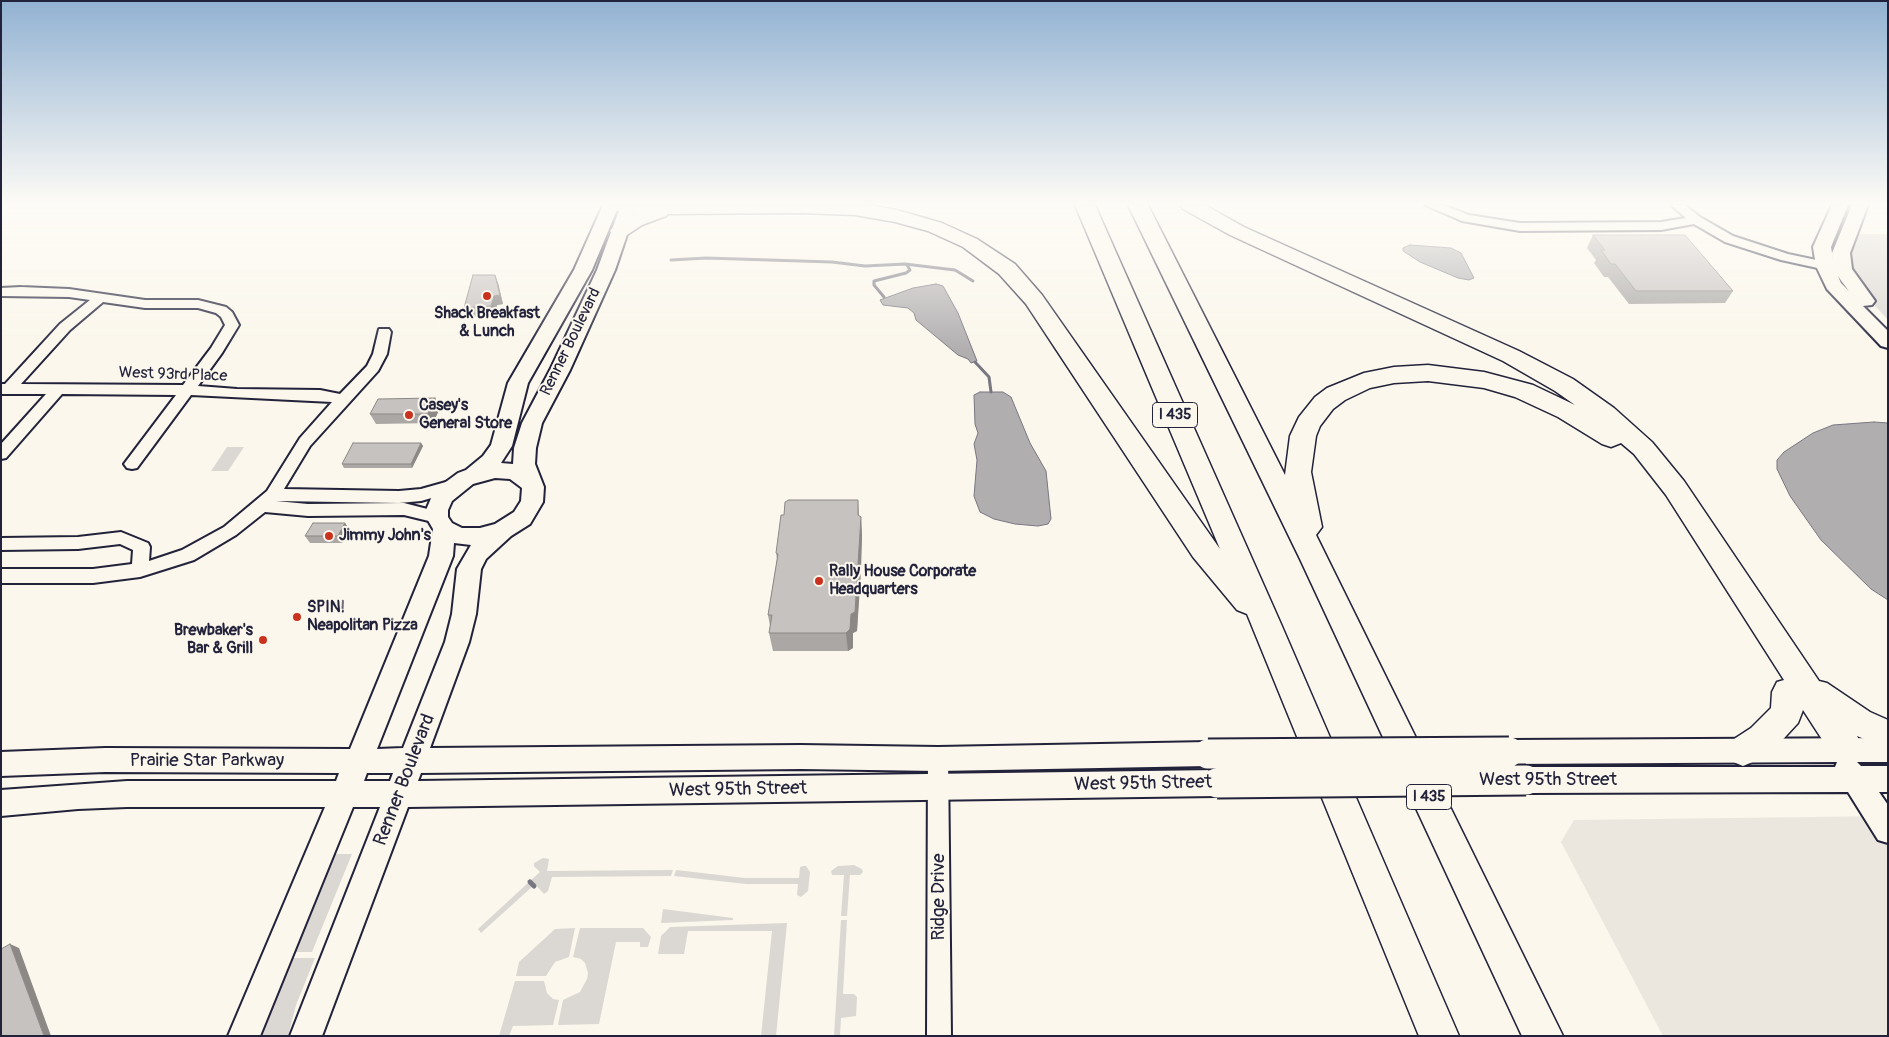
<!DOCTYPE html>
<html>
<head>
<meta charset="utf-8">
<style>
	body { margin:0 }
	#map { position:relative; width:1889px; height:1037px; overflow:hidden; background:#fbf7ec; font-family:Pangolin,sans-serif }
	canvas { display:block }
	.frame { position:absolute; inset:0; border:2px solid #22223b; pointer-events:none }
</style>
</head>
<body>
<div id="map">
<canvas width="1889" height="1037"></canvas>
<div class="frame"></div>
</div>
<script>
const c = document.querySelector('canvas').getContext('2d');
c.lineJoin = 'round';
function fillPath(path, color) {
  c.fillStyle = color;
  c.fill(path, 'evenodd');
}
function shape(rows) {
  const path = new Path2D();
  for (const r of rows) {
    path.moveTo(r[0], r[1]);
    for (let i = 2; i < r.length; i += 2) path.lineTo(r[i], r[i + 1]);
  }
  return path;
}
function trace(path, color, width, dash) {
  c.strokeStyle = color;
  c.lineWidth = width;
  c.lineCap = dash ? 'butt' : 'round';
  c.setLineDash(dash || []);
  c.stroke(path);
}
function drawText(font, color, halo, rows, align = 'center') {
  c.font = font + ' Pangolin,sans-serif';
  c.lineWidth = 4;
  c.setLineDash([]);
  c.textBaseline = 'middle';
  c.strokeStyle = halo;
  c.fillStyle = color;
  for (const [text, x, y, turn = 0] of rows) {
    c.save();
    c.translate(x, y);
    c.rotate((+turn || 0) * Math.PI / 180);
    c.textAlign = isNaN(turn) ? turn : align;
    if (halo) c.strokeText(text, 0, 0);
    c.fillText(text, 0, 0);
    c.restore();
  }
}
fillPath(shape([
	[1888,816,1888,1036,1663,1036,1561,842,1574,820]
]), '#ebe7df');
fillPath(shape([
	[1850,234,1888,234,1888,320,1849,277],
	[227,447,244,447,228,471,211,471],
	[333,854,352,854,312,952,292,952],
	[543,858,549,859,547,871,673,870,671,876,552,877,548,891,544,894,531,880,540,872,534,866,534,863],
	[854,865,862,869,863,872,860,875,850,875,847,916,841,916,844,875,832,875,831,871,838,866],
	[803,866,806,866,810,872,808,891,801,897,797,895,798,884,746,884,674,876,676,870,745,878,799,878,800,867],
	[529,882,533,886,481,933,478,929],
	[663,909,733,918,733,920,661,923],
	[841,920,847,920,843,994,854,994,857,997,856,1016,841,1018,840,1036,834,1036],
	[787,923,776,1036,761,1036,772,931,688,931,684,954,658,954,661,936,670,927],
	[575,928,569,957,555,962,546,976,516,976,519,962,555,929],
	[580,928,643,928,651,937,648,947,640,947,640,942,616,942,599,1024,558,1025,563,1000,580,992,587,979,588,973,585,963,581,959,573,957],
	[285,958,315,958,296,1005,288,1036,253,1036],
	[515,981,544,981,547,993,553,999,559,1000,553,1025,513,1026,509,1036,499,1036]
]), '#dbd8d3');
const water = shape([
	[1410,245,1451,248,1461,253,1474,278,1469,280,1458,278,1420,262,1403,251,1403,248,1410,245],
	[936,284,943,286,958,313,977,361,971,363,968,359,958,355,916,320,914,313,908,308,883,305,880,300,913,288,936,284],
	[980,392,1003,392,1011,397,1030,443,1046,471,1051,519,1048,524,1038,526,1015,524,994,519,980,512,974,496,977,460,974,444,978,433,975,424,974,395,980,392],
	[1874,422,1888,423,1888,600,1871,589,1821,540,1790,496,1777,469,1777,460,1784,452,1813,433,1833,425,1874,422]
]);
fillPath(water, '#b1aeb0');
trace(water, '#787681', 1);
trace(shape([
	[671,260,706,258,832,262,865,266,905,264,955,270,973,281],
	[884,297,874,285,874,281,906,273,910,270,907,265],
	[975,362,989,377,991,392]
]), '#787681', 3);
trace(shape([
	[530,882,534,886]
]), '#787681', 5);
const street = shape([
	[1425,205,1443,205,1469,215,1520,223,1661,222,1686,218,1671,205,1685,205,1700,217,1733,236,1788,254,1840,265,1842,268,1836,272,1781,260,1725,242,1694,224,1661,230,1520,231,1462,221,1425,205],
	[21,287,69,289,145,300,198,300,226,307,232,312,239,325,222,353,198,386,237,389,320,390,340,394,367,366,373,354,379,329,389,329,391,332,387,354,378,371,310,446,284,489,399,491,421,489,453,480,459,482,461,486,459,490,421,501,399,503,276,501,308,504,404,503,443,513,445,517,443,521,437,523,404,515,308,516,265,512,236,535,194,560,140,577,93,583,1,583,1,569,93,569,132,564,133,550,120,544,78,549,1,550,1,538,78,537,121,532,148,543,150,547,149,561,182,550,224,527,267,491,300,438,332,402,191,395,137,468,132,469,127,468,124,464,127,460,176,395,62,394,6,458,1,459,1,444,46,394,1,394,1,384,5,384,60,324,90,300,69,297,1,296,1,288,21,287],
	[103,302,145,308,198,308,216,313,221,317,225,325,211,348,183,385,21,384,70,330,103,302],
	[938,750,945,753,948,759,951,1036,927,1036,928,759,931,753,938,750]
]);
const secondary = shape([
	[603,205,619,205,592,270,528,383,512,446,501,463,513,464,514,448,522,423,550,370,597,270,621,205,637,205,615,270,570,370,542,423,536,448,535,464,544,487,543,502,530,524,511,536,486,559,481,569,476,614,469,642,430,748,801,745,938,747,1208,742,1218,745,1222,754,1218,763,1208,766,938,771,801,769,421,773,418,781,1217,770,1227,774,1231,783,1227,792,1217,796,408,807,322,1036,290,1036,380,807,353,807,260,1036,228,1036,325,807,127,807,78,809,1,816,1,790,127,781,336,781,339,773,105,772,1,776,1,752,105,748,350,749,429,556,433,529,426,517,426,510,432,496,435,490,458,473,466,470,483,456,491,445,508,383,574,270,603,205],
	[495,478,510,479,522,488,521,501,514,512,495,524,480,528,462,528,452,523,448,517,448,510,452,501,473,484,495,478],
	[454,543,471,545,457,569,452,614,445,642,403,748,377,749,453,556,454,543],
	[367,773,393,773,390,781,364,781,367,773],
	[1832,205,1848,205,1831,247,1834,266,1832,253,1852,205,1868,205,1850,253,1852,269,1875,301,1872,305,1863,306,1888,331,1888,348,1881,346,1827,289,1816,266,1813,247,1832,205],
	[1838,276,1842,282,1849,291,1841,283,1838,276],
	[1888,738,1888,762,1857,762,1861,766,1888,766,1888,792,1879,792,1888,805,1888,843,1878,840,1848,792,1526,793,1516,789,1512,780,1516,771,1526,767,1835,767,1837,762,1509,764,1499,761,1495,752,1499,743,1509,740,1888,738]
]);
const highway = shape([
	[606,205,869,205,897,210,942,223,977,239,1015,264,1042,295,1220,549,1075,205,1095,205,1281,624,1459,1036,1419,1036,1247,614,1237,610,1193,557,1026,304,999,274,963,247,928,231,895,222,855,215,802,213,668,214,666,216,642,225,627,235,620,237,613,235,610,231,613,227,635,214,609,209,606,205],
	[1128,205,1148,205,1285,475,1290,436,1299,417,1315,397,1327,388,1364,373,1394,367,1428,365,1484,372,1533,385,1575,405,1555,391,1503,361,1230,235,1183,209,1180,205,1205,205,1244,227,1519,351,1573,379,1614,408,1652,442,1684,481,1819,681,1827,683,1870,712,1888,720,1888,749,1857,736,1865,751,1860,761,1848,766,1836,761,1803,710,1798,723,1775,748,1755,761,1743,766,1731,761,1726,751,1731,741,1751,728,1771,708,1772,692,1777,682,1784,680,1666,495,1634,454,1621,443,1611,447,1602,444,1558,417,1515,397,1484,388,1428,381,1394,383,1370,388,1345,400,1333,409,1320,426,1316,436,1311,472,1322,527,1316,535,1563,1036,1522,1036,1300,559,1128,205]
]);
trace(street, '#22223b', 4);
trace(secondary, '#22223b', 4);
trace(highway, '#22223b', 3);
fillPath(street, '#fbf7ec');
fillPath(secondary, '#fbf7ec');
fillPath(highway, '#fbf7ec');
const secondaryBridge = shape([
	[1208,754,1509,752],
	[1217,783,1526,780]
]);
trace(secondaryBridge, '#22223b', 33, []);
trace(secondaryBridge, '#fbf7ec', 29);
fillPath(shape([
	[1593,235,1733,291,1725,303,1629,304,1608,277,1604,277,1594,263,1596,260,1587,248],
	[498,283,503,304,497,305,494,315,467,317,464,308],
	[435,398,440,408,433,423,376,424,370,414],
	[421,443,423,446,412,468,344,468,342,464],
	[859,516,861,517,862,536,857,631,853,633,853,648,848,651,773,651,769,633,770,626,768,615,777,559,776,553],
	[345,523,349,529,342,543,310,543,305,536]
]), '#aaa7a5');
fillPath(shape([
	[495,275,498,283,503,304,497,305,494,315,491,306,494,296],
	[435,398,440,408,433,423,428,414],
	[421,443,423,446,412,468,411,464],
	[858,500,859,519,861,517,862,536,861,572,857,631,853,633,853,648,848,651,846,633,851,614,858,515],
	[345,523,349,529,342,543,338,536],
	[10,944,19,948,51,1036,44,1036]
]), '#8b8886');
const building = shape([
	[1593,235,1685,235,1733,291,1636,291,1615,264,1611,264,1601,250,1605,250,1593,235],
	[473,275,495,275,500,295,494,296,491,306,464,308,473,275],
	[435,398,428,414,370,414,378,399,435,398],
	[353,443,421,443,411,464,342,464,353,443],
	[789,500,858,500,858,515,861,517,855,612,851,614,850,629,846,633,769,633,772,615,768,615,778,554,776,553,781,515,784,515,785,502,789,500],
	[313,523,345,523,338,536,305,536,313,523],
	[10,944,44,1036,1,1036,1,949,10,944]
]);
fillPath(building, '#c6c2c0');
trace(building, '#8b8886', 1);
const sky = c.createLinearGradient(0, 0, 0, 351);
sky.addColorStop(0, '#92b2d2');
sky.addColorStop(0.58, '#fdfbf6');
sky.addColorStop(1, '#fdfbf600');
c.fillStyle = sky;
c.fillRect(0, 0, 1889, 351);
for (const [x, y, r, color] of [
	[487,296,5,"#c8321e"],
	[409,415,5,"#c8321e"],
	[329,536,5,"#c8321e"],
	[819,581,5,"#c8321e"],
	[297,617,5,"#c8321e"],
	[263,640,5,"#c8321e"]
]) {
  const dot = new Path2D();
  dot.arc(x, y, r, 0, 2 * Math.PI);
  c.fillStyle = color;
  c.fill(dot);
  trace(dot, '#fbf7ec', 2);
}
for (const [x, y, w] of [
	[1175,415,45],
	[1429,797,45]
]) {
  const box = new Path2D();
  box.roundRect(x - w / 2, y - 12.5, w, 25, 4);
  c.fillStyle = '#fbf7ec';
  c.fill(box);
  trace(box, '#22223b', 1);
}
drawText('bold 15px', '#22223b', null, [
	["I 435",1175,415],
	["I 435",1429,797]
]);
drawText('bold 16px', '#22223b', '#fbf7ec', [
	["Shack Breakfast",487,314,"center"],
	["& Lunch",487,332,"center"],
	["Casey's",419,406],
	["General Store",419,424],
	["Jimmy John's",339,536],
	["Rally House Corporate",829,572],
	["Headquarters",829,590],
	["SPIN!",307,608],
	["Neapolitan Pizza",307,626],
	["Brewbaker's",253,631,"right"],
	["Bar & Grill",253,649,"right"]
], 'left');
drawText('16px', '#22223b', '#fbf7ec', [
	["Renner Boulevard",571,342,-64],
	["West 93rd Place",173,375,2]
]);
drawText('19px', '#22223b', '#fbf7ec', [
	["Prairie Star Parkway",207,761],
	["Renner Boulevard",405,780,-69],
	["West 95th Street",1548,780],
	["West 95th Street",1143,784,-1],
	["West 95th Street",738,790,-1],
	["Ridge Drive",939,897,-90]
]);
</script>
</body>
</html>
